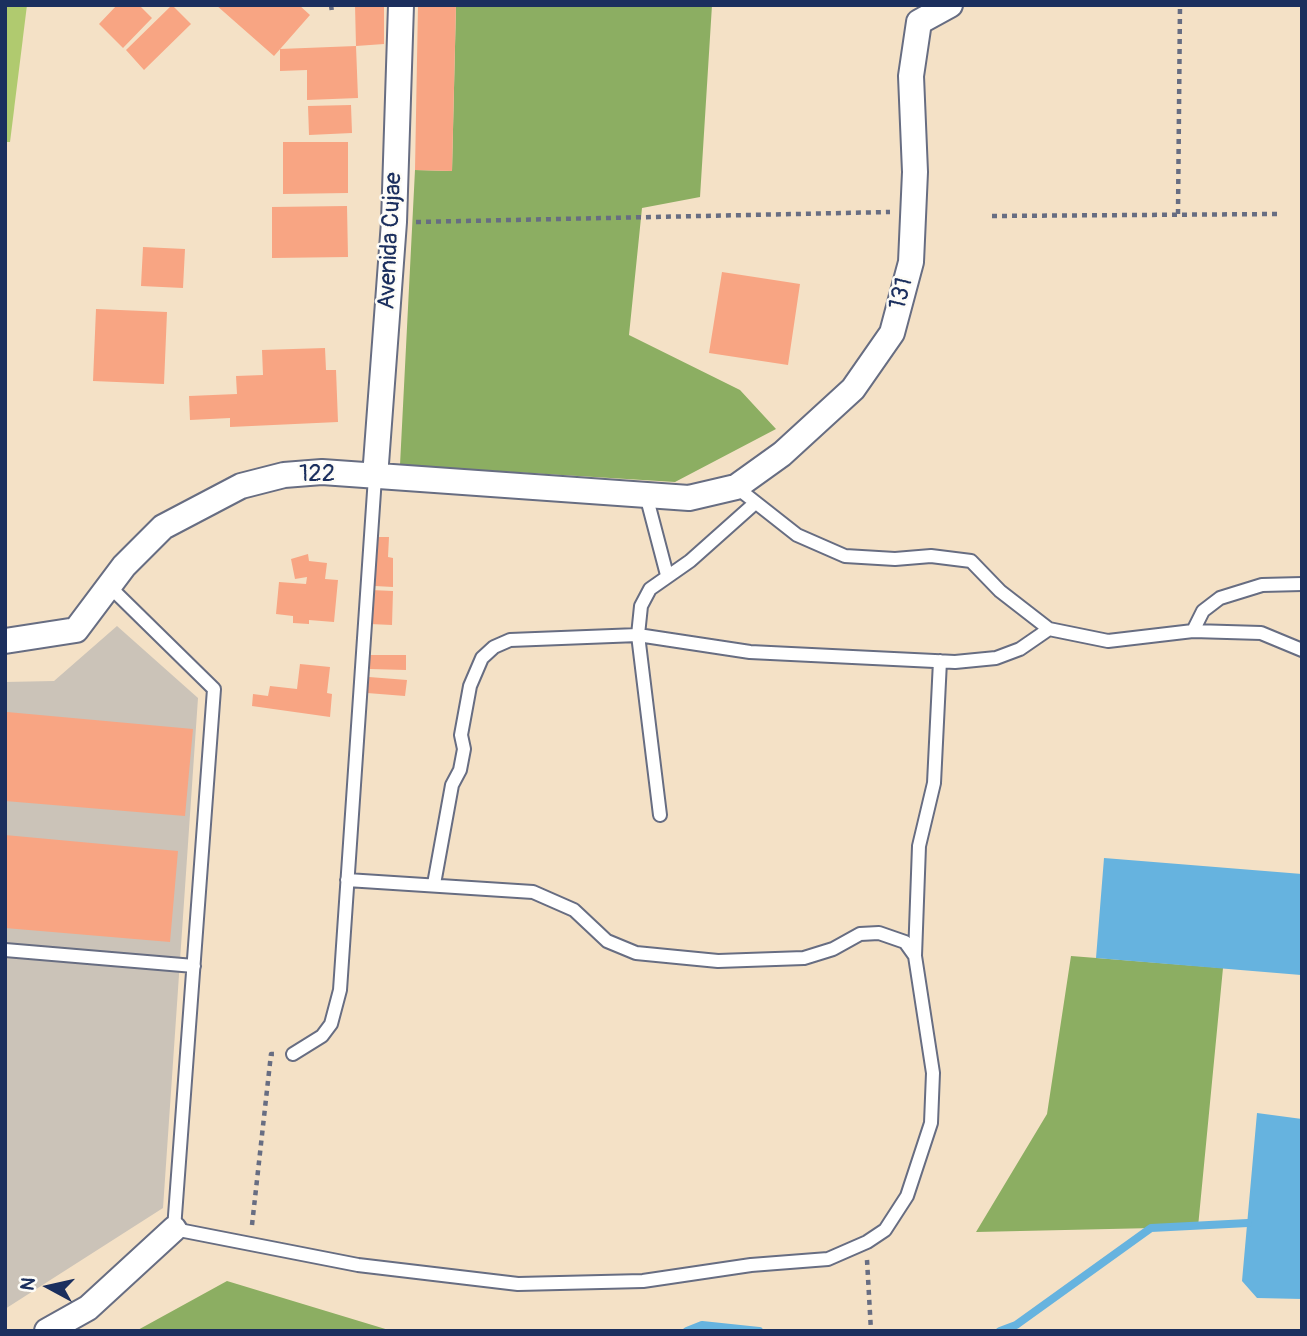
<!DOCTYPE html>
<html>
<head>
<meta charset="utf-8">
<style>
	body { margin:0 }
	#map { position:relative; width:1307px; height:1336px; overflow:hidden; background:#f4e1c6; font-family:Pangolin,sans-serif }
	canvas { display:block }
	.frame { position:absolute; inset:0; border:7px solid #1b2f5e; pointer-events:none }
	.north { position:absolute; left:14px; top:1252px; width:70px; height:70px; -webkit-text-stroke:5px #fdfcf7; paint-order:stroke; rotate:278deg; font-size:19px; font-weight:700; line-height:28px; text-align:center; color:#1b2f5e }
	.north::after { content:''; display:block; margin:auto; width:24px; height:32px; background:#1b2f5e; clip-path:polygon(50% 0,100% 100%,50% 72%,0 100%) }
</style>
</head>
<body>
<div id="map">
<canvas width="1307" height="1336"></canvas>
<div class="frame"></div>
<div class="north">N</div>
</div>
<script>
const c = document.querySelector('canvas').getContext('2d');
c.lineJoin = 'round';
function fillPath(path, color) {
  c.fillStyle = color;
  c.fill(path, 'evenodd');
}
function shape(rows) {
  const path = new Path2D();
  for (const r of rows) {
    path.moveTo(r[0], r[1]);
    for (let i = 2; i < r.length; i += 2) path.lineTo(r[i], r[i + 1]);
  }
  return path;
}
function trace(path, color, width, dash) {
  c.strokeStyle = color;
  c.lineWidth = width;
  c.lineCap = dash ? 'butt' : 'round';
  c.setLineDash(dash || []);
  c.stroke(path);
}
function drawText(font, color, halo, rows, align = 'center') {
  c.font = font + ' Pangolin,sans-serif';
  c.lineWidth = 5;
  c.setLineDash([]);
  c.textBaseline = 'middle';
  c.strokeStyle = halo;
  c.fillStyle = color;
  for (const [text, x, y, turn = 0] of rows) {
    c.save();
    c.translate(x, y);
    c.rotate((+turn || 0) * Math.PI / 180);
    c.textAlign = isNaN(turn) ? turn : align;
    if (halo) c.strokeText(text, 0, 0);
    c.fillText(text, 0, 0);
    c.restore();
  }
}
fillPath(shape([
	[117,626,198,698,163,1208,5,1309,5,682,54,681]
]), '#cbc3b8');
fillPath(shape([
	[5,5,27,5,10,142,5,142]
]), '#b0ca6f');
fillPath(shape([
	[456,5,712,5,700,197,642,208,629,335,740,390,776,429,675,482,400,465,415,170,452,171],
	[1071,956,1223,968,1198,1227,976,1232,1047,1114],
	[227,1281,392,1331,136,1331]
]), '#8cae62');
fillPath(shape([
	[1104,858,1302,874,1301,975,1096,958],
	[1257,1113,1302,1119,1302,1299,1257,1298,1242,1281]
]), '#66b3df');
trace(shape([
	[687,1331,702,1325,759,1331],
	[1000,1331,1016,1325,1151,1228,1248,1223]
]), '#66b3df', 8);
fillPath(shape([
	[117,5,139,5,152,18,123,48,99,24],
	[172,5,191,24,144,70,126,50],
	[216,5,299,5,310,15,274,56],
	[355,5,384,5,384,44,356,46],
	[418,5,456,5,452,171,415,170],
	[356,46,358,98,307,100,307,70,280,71,280,49],
	[351,105,352,133,309,135,308,106],
	[283,142,348,142,348,193,283,194],
	[347,206,348,257,272,258,272,207],
	[143,247,185,249,183,288,141,286],
	[722,272,800,284,788,365,709,353],
	[96,309,167,312,164,384,93,381],
	[325,348,326,370,336,370,338,422,230,427,230,418,190,420,189,396,237,394,236,376,263,375,262,350],
	[376,537,389,537,388,557,393,558,393,587,375,586],
	[308,554,309,561,327,563,325,579,338,580,334,622,309,620,309,624,293,623,293,616,276,614,279,582,306,584,307,577,295,579,291,559],
	[371,590,393,591,392,625,370,624],
	[370,655,406,655,406,670,370,669],
	[300,664,330,667,327,693,332,694,330,717,252,706,253,694,268,696,270,686,297,689],
	[369,677,407,680,405,696,367,693],
	[7,712,193,729,185,816,5,801],
	[5,835,178,851,170,942,5,928]
]), '#f8a583');
const lane = shape([
	[736,487,797,535,845,556,895,559,931,556,971,561,1000,591,1049,629,1108,641,1193,631,1261,633,1302,650],
	[646,495,667,575],
	[109,586,214,689,174,1229,358,1265,518,1284,643,1281,751,1265,828,1259,867,1242,885,1230,907,1196,931,1123,933,1073,915,956,919,846,934,783,940,661],
	[1193,631,1203,611,1220,598,1262,585,1302,584],
	[660,815,638,635,641,606,650,589,690,561,754,504],
	[347,880,533,892,574,910,607,941,636,953,718,961,804,958,833,949,860,934,879,933,905,942,915,956],
	[434,884,452,785,460,770,464,749,461,735,470,686,482,658,494,647,510,640,638,635,750,652,955,662,996,658,1020,649,1049,629],
	[5,950,194,966],
	[293,1054,322,1036,331,1024,340,990,375,477]
]);
const street = shape([
	[375,477,394,222,401,5],
	[5,641,76,630,124,566,163,527,241,486,284,475,322,472,689,498,736,487,782,454,853,389,892,333,911,262,915,172,911,76,919,22,950,5],
	[47,1331,88,1308,174,1229]
]);
trace(lane, '#676d82', 16);
trace(street, '#676d82', 28);
trace(shape([
	[331,5,332,12],
	[1178,214,1180,5],
	[992,216,1279,214],
	[416,222,890,212],
	[252,1225,271,1054,275,1054],
	[867,1260,871,1331]
]), '#676d82', 4.5, [5, 5]);
trace(lane, '#fff', 12);
trace(street, '#fff', 24);
drawText('24px', '#1b2f5e', '#fdfcf7', [
	["Avenida Cujae",391,241,-87],
	["131",902,294,-75],
	["122",317,475]
]);
</script>
</body>
</html>
